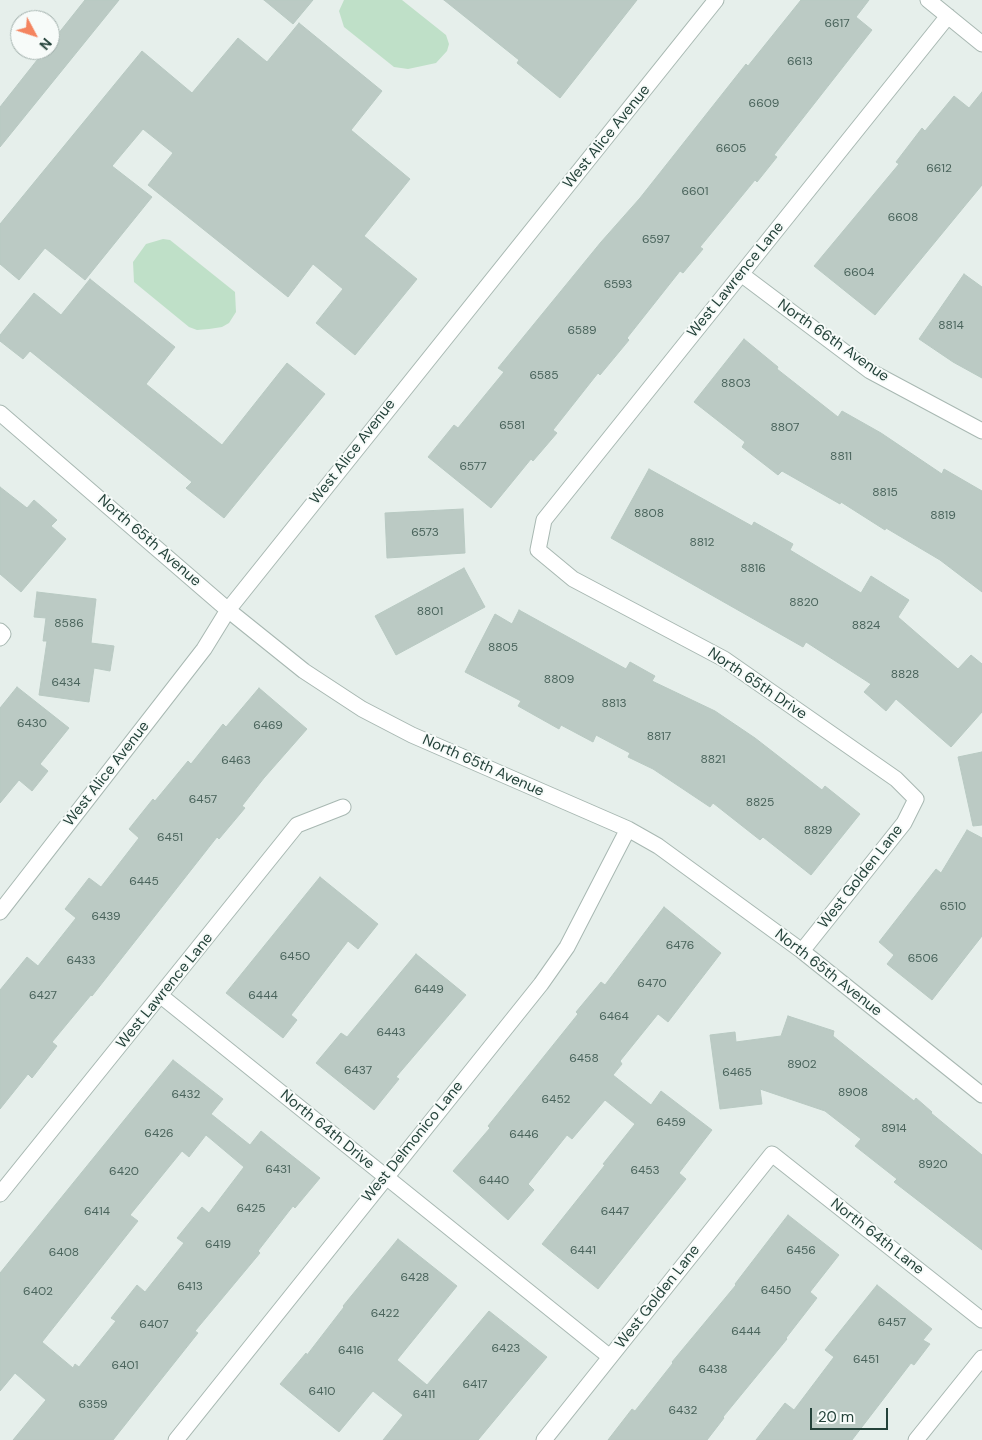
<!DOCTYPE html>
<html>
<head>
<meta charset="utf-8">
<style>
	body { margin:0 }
	#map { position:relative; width:982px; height:1440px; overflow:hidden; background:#e6efeb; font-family:"DM Sans",sans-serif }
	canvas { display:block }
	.north { position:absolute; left:10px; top:10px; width:50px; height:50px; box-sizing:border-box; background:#f7fbf9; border:1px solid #a3b1ad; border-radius:50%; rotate:130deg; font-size:14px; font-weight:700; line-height:20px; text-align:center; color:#24423a }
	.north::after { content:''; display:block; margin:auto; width:18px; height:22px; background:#f4845f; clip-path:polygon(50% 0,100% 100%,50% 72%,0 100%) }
	.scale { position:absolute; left:810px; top:1408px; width:78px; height:22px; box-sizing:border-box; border:2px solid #24423a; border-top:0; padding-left:6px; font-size:15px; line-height:18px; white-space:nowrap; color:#24423a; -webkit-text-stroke:4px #f7fbf9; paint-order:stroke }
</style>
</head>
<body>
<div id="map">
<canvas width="982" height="1440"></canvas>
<div class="north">N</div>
<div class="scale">20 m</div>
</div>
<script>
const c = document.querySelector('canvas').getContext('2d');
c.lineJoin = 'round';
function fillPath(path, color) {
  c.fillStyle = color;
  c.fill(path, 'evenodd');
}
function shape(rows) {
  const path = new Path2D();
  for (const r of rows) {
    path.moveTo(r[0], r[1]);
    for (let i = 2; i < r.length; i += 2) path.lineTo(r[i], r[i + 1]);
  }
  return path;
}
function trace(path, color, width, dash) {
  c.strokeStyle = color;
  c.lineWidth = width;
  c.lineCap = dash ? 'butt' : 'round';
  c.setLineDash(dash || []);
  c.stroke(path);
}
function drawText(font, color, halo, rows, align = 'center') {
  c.font = font + ' "DM Sans",sans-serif';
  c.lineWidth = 4;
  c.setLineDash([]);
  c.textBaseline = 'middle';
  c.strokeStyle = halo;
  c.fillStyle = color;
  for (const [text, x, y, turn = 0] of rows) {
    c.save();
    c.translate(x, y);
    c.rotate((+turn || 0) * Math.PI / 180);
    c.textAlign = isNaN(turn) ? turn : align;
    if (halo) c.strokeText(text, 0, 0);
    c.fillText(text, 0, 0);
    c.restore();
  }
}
fillPath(shape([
	[344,0,402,0,446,35,449,44,447,51,436,63,408,69,394,67,344,27,339,11],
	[163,239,170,240,235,292,236,312,229,323,222,327,209,329,197,330,189,327,134,282,133,262,146,244]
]), '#bfe0c8');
const building = shape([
	[85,0,119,0,0,147,0,107,45,50,50,50,50,44,85,0],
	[264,0,313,0,293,24,264,0],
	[444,0,637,0,560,98,517,63,519,60,444,0],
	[801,0,869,0,856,17,872,30,774,155,777,157,757,182,755,180,700,247,703,249,683,273,680,271,627,338,629,340,600,375,598,373,553,430,557,433,533,461,531,459,491,508,428,457,454,425,458,428,504,372,498,368,601,242,640,198,746,64,748,66,801,0],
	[299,23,382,91,351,130,410,179,364,236,417,279,355,355,316,323,343,289,313,264,288,297,148,185,173,153,143,129,112,166,152,197,85,280,45,248,19,280,0,264,0,224,142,51,192,93,238,38,267,62,299,23],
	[982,92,982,185,875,315,814,266,899,164,896,162,922,128,925,131,954,96,969,108,982,92],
	[964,274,982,287,982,378,953,362,919,339,964,274],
	[90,279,175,347,146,384,222,445,287,363,325,394,224,518,186,488,192,482,30,351,23,359,0,341,0,335,34,293,61,315,90,279],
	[744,339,778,367,777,369,838,417,842,411,881,433,942,474,944,469,982,491,982,592,940,560,886,528,885,530,841,502,840,504,782,471,778,475,742,447,745,442,694,402,744,339],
	[649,469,752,526,754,522,793,544,790,550,861,593,871,576,909,600,898,617,958,669,971,655,982,664,982,712,951,747,896,699,886,711,864,692,871,684,806,642,803,647,611,538,649,469],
	[0,487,27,508,34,500,57,520,51,526,66,539,21,592,0,574,0,487],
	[463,509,465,553,387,558,385,513,463,509],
	[464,568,485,607,396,655,375,616,464,568],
	[37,592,96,599,91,643,114,646,110,671,94,668,89,702,39,695,47,641,43,641,46,618,34,617,37,592],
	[519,610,626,669,630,662,655,676,652,681,715,711,755,738,822,790,825,786,860,814,811,875,763,837,760,840,713,803,710,807,653,769,628,757,630,753,596,735,593,742,561,725,559,729,518,706,521,701,465,672,495,614,512,624,519,610],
	[17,687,69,728,40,764,48,771,32,791,19,780,0,803,0,708,17,687],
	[259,688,307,729,264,778,242,806,245,808,219,839,217,837,92,996,91,995,52,1042,57,1046,32,1078,28,1074,0,1109,0,990,27,957,38,966,76,918,65,909,89,878,101,887,139,838,129,829,153,799,155,801,188,761,191,764,223,724,226,727,259,688],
	[982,752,982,825,973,826,958,757,982,752],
	[967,830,982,838,982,936,932,1000,887,964,894,955,879,942,936,869,941,873,967,830],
	[320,877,378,924,358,949,348,941,291,1015,297,1020,283,1038,226,993,320,877],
	[664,907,721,953,668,1022,658,1014,620,1061,622,1064,613,1075,651,1105,661,1091,712,1130,679,1173,686,1179,598,1289,542,1244,605,1165,603,1164,635,1124,605,1100,572,1139,567,1135,528,1184,534,1190,508,1220,453,1171,490,1128,488,1126,578,1014,576,1012,601,982,605,985,664,907],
	[416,954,466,995,396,1077,399,1079,374,1110,316,1063,341,1033,347,1037,416,954],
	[788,1016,834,1031,833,1036,914,1101,916,1098,932,1112,931,1113,982,1155,982,1250,894,1182,897,1179,855,1146,861,1139,825,1111,760,1089,762,1104,720,1109,710,1035,735,1032,736,1042,781,1036,788,1016],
	[173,1060,223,1099,211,1114,250,1145,261,1131,320,1178,295,1208,293,1206,258,1251,260,1253,195,1331,198,1333,113,1440,13,1440,46,1400,15,1373,0,1391,0,1273,173,1060],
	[206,1135,244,1167,209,1213,202,1207,177,1238,184,1243,145,1292,137,1285,111,1318,116,1321,79,1367,75,1364,73,1368,42,1342,138,1221,130,1215,182,1151,189,1157,206,1135],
	[788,1215,839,1255,810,1292,817,1298,786,1338,787,1339,723,1417,724,1418,707,1440,608,1440,632,1409,635,1411,673,1363,672,1362,736,1285,735,1284,788,1215],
	[398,1239,457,1286,397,1360,427,1385,489,1311,547,1357,478,1440,383,1440,403,1415,373,1391,339,1432,280,1384,306,1353,307,1355,344,1307,343,1306,398,1239],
	[877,1285,932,1329,923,1340,930,1344,914,1365,911,1363,852,1440,756,1440,785,1403,794,1410,834,1357,825,1350,877,1285]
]);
fillPath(building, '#bbcac4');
trace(building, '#b8c9c2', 1);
const minor = shape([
	[928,0,982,44],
	[741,274,870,371,982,431],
	[0,413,228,610,304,671,362,709,412,735,628,829,658,846,802,951,982,1095],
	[0,631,3,634,0,638],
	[0,912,204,649,228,610,716,0],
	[802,951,904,823,916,799,896,779,724,659,573,579,538,550,544,520,948,16],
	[161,996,610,1357],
	[0,1194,297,825,343,807],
	[176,1440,541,984,567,947,628,829],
	[544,1440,772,1154,982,1320],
	[916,1440,982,1358]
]);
trace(minor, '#a8b8b2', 17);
trace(minor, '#fff', 15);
drawText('12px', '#4a645c', null, [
	["6617",837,24],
	["6613",800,62],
	["6609",764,104],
	["6605",731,149],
	["6612",939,169],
	["6601",695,192],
	["6608",903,218],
	["6597",656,240],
	["6604",859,273],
	["6593",618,285],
	["8814",951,326],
	["6589",582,331],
	["6585",544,376],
	["8803",736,384],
	["6581",512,426],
	["8807",785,428],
	["8811",841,457],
	["6577",473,467],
	["8815",885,493],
	["8808",649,514],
	["8819",943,516],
	["6573",425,533],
	["8812",702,543],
	["8816",753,569],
	["8820",804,603],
	["8801",430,612],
	["8586",69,624],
	["8824",866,626],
	["8805",503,648],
	["8828",905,675],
	["8809",559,680],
	["6434",66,683],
	["8813",614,704],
	["6430",32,724],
	["6469",268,726],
	["8817",659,737],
	["8821",713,760],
	["6463",236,761],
	["6457",203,800],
	["8825",760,803],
	["8829",818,831],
	["6451",170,838],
	["6445",144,882],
	["6510",953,907],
	["6439",106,917],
	["6476",680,946],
	["6450",295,957],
	["6506",923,959],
	["6433",81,961],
	["6470",652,984],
	["6449",429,990],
	["6427",43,996],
	["6444",263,996],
	["6464",614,1017],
	["6443",391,1033],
	["6458",584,1059],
	["8902",802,1065],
	["6437",358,1071],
	["6465",737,1073],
	["8908",853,1093],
	["6432",186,1095],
	["6452",556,1100],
	["6459",671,1123],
	["8914",894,1129],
	["6426",159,1134],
	["6446",524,1135],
	["8920",933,1165],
	["6431",278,1170],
	["6453",645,1171],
	["6420",124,1172],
	["6440",494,1181],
	["6425",251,1209],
	["6414",97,1212],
	["6447",615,1212],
	["6419",218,1245],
	["6441",583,1251],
	["6456",801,1251],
	["6408",64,1253],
	["6428",415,1278],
	["6413",190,1287],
	["6450",776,1291],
	["6402",38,1292],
	["6422",385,1314],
	["6457",892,1323],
	["6407",154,1325],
	["6444",746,1332],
	["6423",506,1349],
	["6416",351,1351],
	["6451",866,1360],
	["6401",125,1366],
	["6438",713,1370],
	["6417",475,1385],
	["6410",322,1392],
	["6411",424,1395],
	["6359",93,1405],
	["6432",683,1411]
]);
drawText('15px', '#24423a', '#f7fbf9', [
	["West Alice Avenue",607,137,-51],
	["West Lawrence Lane",736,280,-51],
	["North 66th Avenue",833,341,35],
	["West Alice Avenue",353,452,-52],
	["North 65th Avenue",149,541,41],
	["North 65th Drive",757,684,34],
	["North 65th Avenue",483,766,24],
	["West Alice Avenue",107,774,-52],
	["West Golden Lane",861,877,-52],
	["North 65th Avenue",828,973,38],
	["West Lawrence Lane",165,991,-51],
	["North 64th Drive",327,1130,39],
	["West Delmonico Lane",413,1142,-51],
	["North 64th Lane",877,1237,38],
	["West Golden Lane",658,1297,-52]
]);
</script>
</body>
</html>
